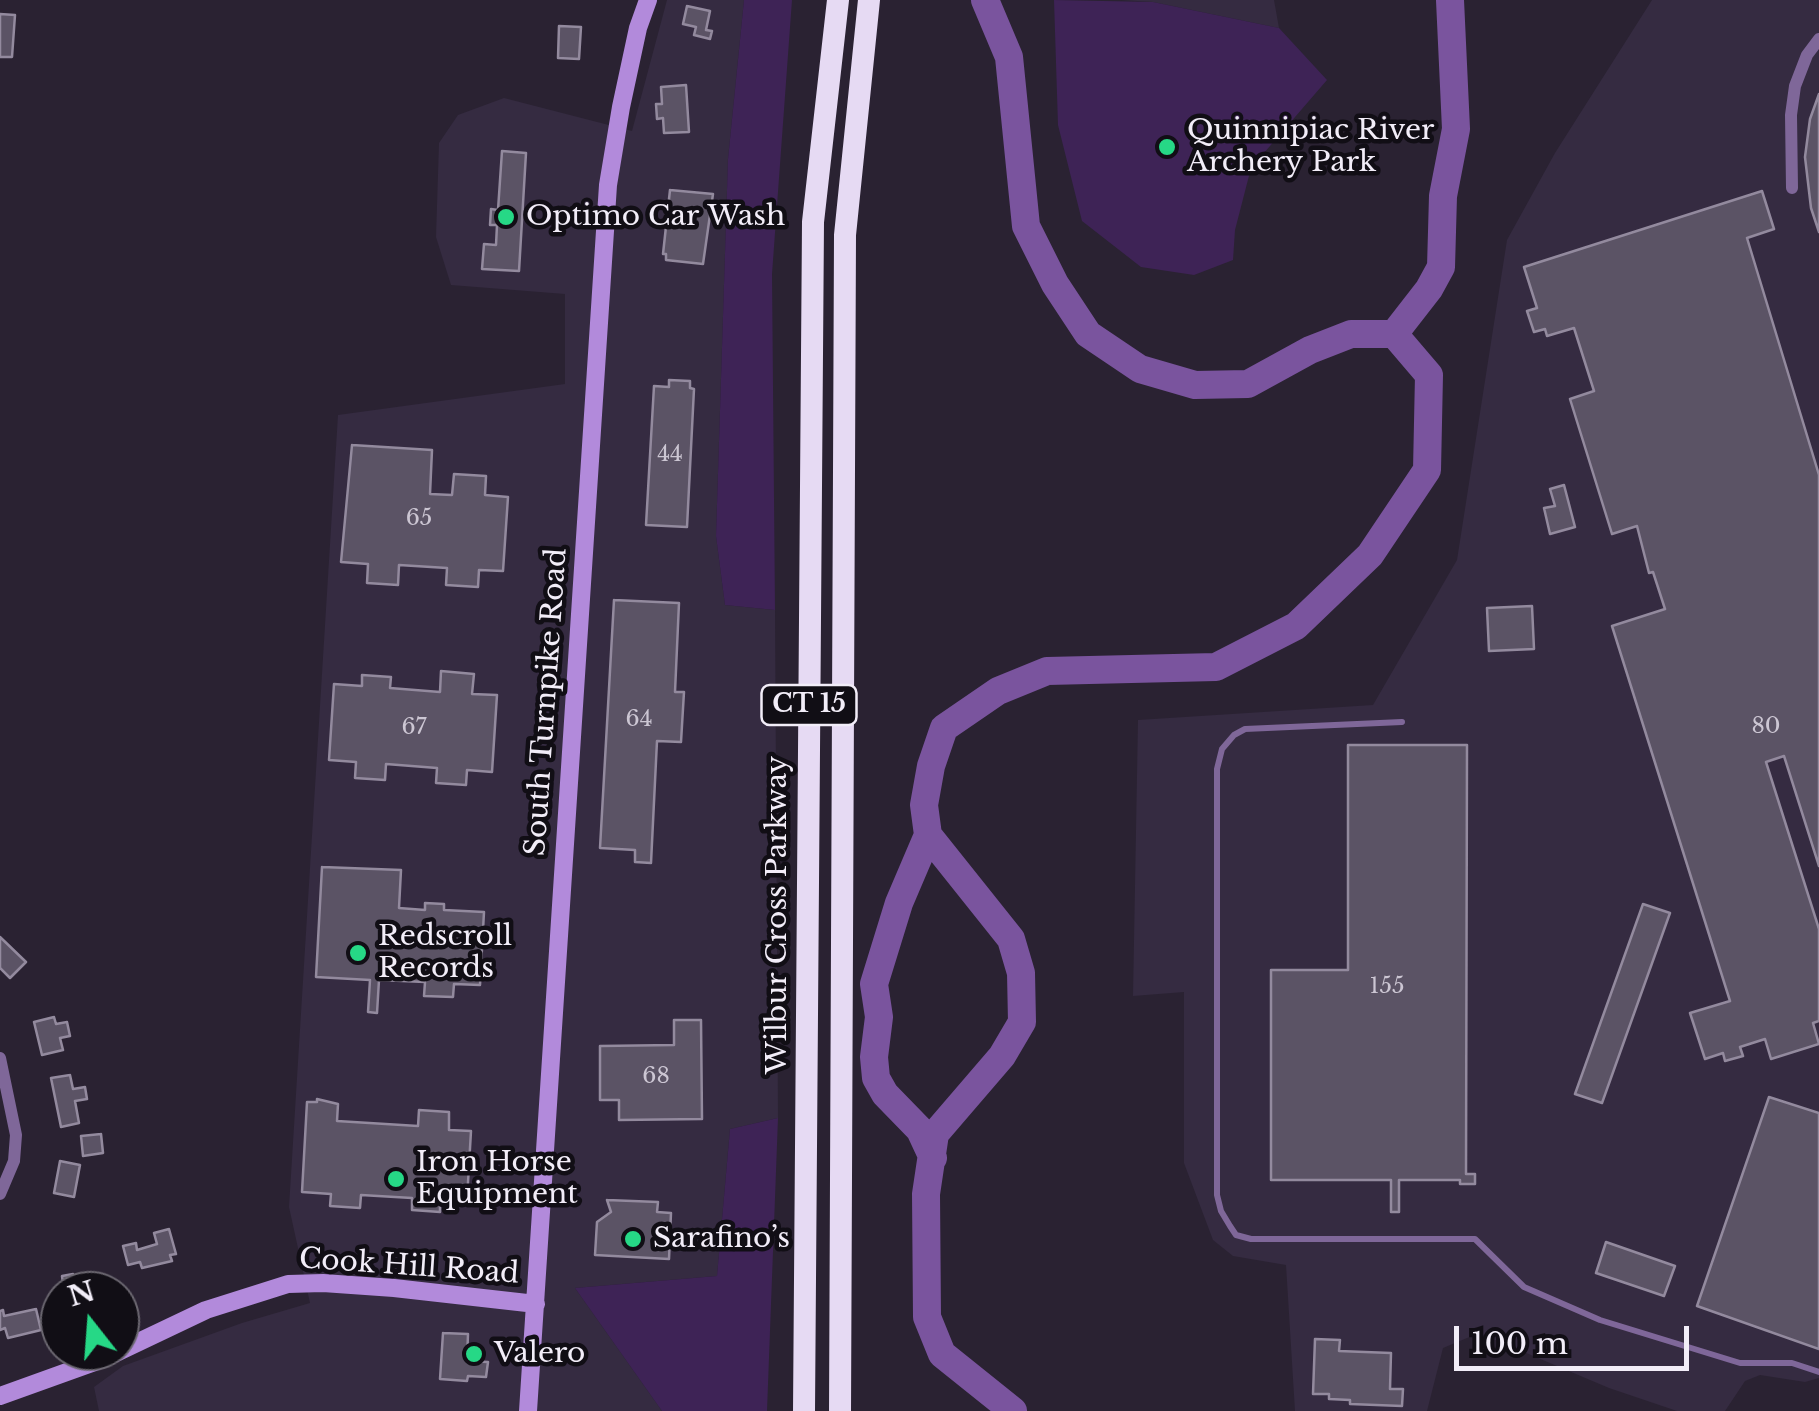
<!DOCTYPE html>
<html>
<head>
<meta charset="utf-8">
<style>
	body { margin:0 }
	#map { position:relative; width:1819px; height:1411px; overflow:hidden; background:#2a2232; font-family:"Libre Baskerville",serif }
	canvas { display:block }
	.north { position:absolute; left:40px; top:1271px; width:100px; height:100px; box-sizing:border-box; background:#110e15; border:2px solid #6b6770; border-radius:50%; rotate:343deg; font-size:28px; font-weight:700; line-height:40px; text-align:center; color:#f2edf8 }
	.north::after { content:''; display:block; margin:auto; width:35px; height:45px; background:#26d886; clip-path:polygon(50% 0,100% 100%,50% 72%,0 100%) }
	.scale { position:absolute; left:1454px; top:1326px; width:235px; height:45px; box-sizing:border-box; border:5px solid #f2edf8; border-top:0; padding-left:12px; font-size:30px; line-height:35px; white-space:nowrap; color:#f2edf8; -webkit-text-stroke:8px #110e15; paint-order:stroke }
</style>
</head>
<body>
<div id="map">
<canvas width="1819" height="1411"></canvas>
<div class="north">N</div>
<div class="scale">100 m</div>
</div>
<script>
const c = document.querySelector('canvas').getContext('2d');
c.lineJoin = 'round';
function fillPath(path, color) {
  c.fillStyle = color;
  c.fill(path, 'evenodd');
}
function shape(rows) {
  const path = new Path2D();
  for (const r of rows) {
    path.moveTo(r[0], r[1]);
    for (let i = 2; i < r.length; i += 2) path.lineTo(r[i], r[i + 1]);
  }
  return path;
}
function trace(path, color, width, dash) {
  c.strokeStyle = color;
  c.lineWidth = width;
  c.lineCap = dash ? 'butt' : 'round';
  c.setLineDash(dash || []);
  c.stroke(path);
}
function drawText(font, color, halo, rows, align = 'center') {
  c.font = font + ' "Libre Baskerville",serif';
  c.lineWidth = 9;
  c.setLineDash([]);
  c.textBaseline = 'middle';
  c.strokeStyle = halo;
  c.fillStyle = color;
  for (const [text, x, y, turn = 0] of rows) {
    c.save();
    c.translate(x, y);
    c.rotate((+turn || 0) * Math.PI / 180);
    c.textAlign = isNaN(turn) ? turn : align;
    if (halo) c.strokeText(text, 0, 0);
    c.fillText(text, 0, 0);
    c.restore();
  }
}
fillPath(shape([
	[667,0,744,0,728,159,716,536,725,605,775,610,778,1118,730,1129,717,1276,575,1288,662,1411,99,1411,94,1387,123,1366,242,1323,310,1303,289,1207,338,415,565,384,565,294,451,285,436,237,439,143,458,115,504,98,632,131],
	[1121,0,1274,0,1279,28,1153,2],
	[1652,0,1819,0,1819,1378,1805,1382,1760,1375,1745,1381,1725,1411,1677,1411,1609,1388,1479,1333,1443,1348,1427,1411,1295,1411,1286,1265,1233,1256,1213,1240,1184,1163,1184,992,1133,996,1138,720,1373,705,1457,560,1507,240,1555,153]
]), '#352b41');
fillPath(shape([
	[744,0,792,0,772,274,775,610,725,605,716,536,728,159],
	[1054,0,1153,2,1279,28,1327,80,1251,168,1235,230,1233,260,1194,275,1141,267,1082,221,1058,125],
	[778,1118,767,1411,662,1411,575,1288,717,1276,730,1129]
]), '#3e2356');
trace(shape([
	[985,0,1009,57,1026,226,1055,284,1088,334,1140,369,1195,385,1248,384,1310,350,1351,334,1394,334,1429,375,1427,470,1370,555,1296,626,1216,667,1047,671,998,691,944,728,931,766,924,805,928,835,1011,939,1021,973,1022,1022,1002,1056,935,1134,926,1194,927,1317,942,1354,1013,1411],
	[1394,334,1429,289,1441,267,1443,196,1456,129,1450,0],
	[928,835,899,903,874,984,879,1017,874,1057,876,1078,885,1094,920,1130,933,1158]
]), '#7a549e', 28);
const building = shape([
	[687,6,710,11,706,30,712,31,710,39,694,35,696,27,683,24,687,6],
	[0,14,15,15,12,57,0,57,0,14],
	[559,26,581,27,579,59,558,58,559,26],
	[686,85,689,132,664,133,663,118,657,119,656,104,662,104,661,87,686,85],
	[1819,94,1819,232,1811,208,1805,157,1810,119,1819,94],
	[502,151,526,153,519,271,482,269,484,244,496,245,497,225,490,225,491,209,498,210,502,151],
	[670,190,713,194,703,264,666,260,666,254,663,254,670,190],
	[1762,191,1774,229,1747,238,1819,475,1819,866,1784,756,1766,762,1819,929,1819,1021,1813,1023,1819,1044,1771,1059,1765,1039,1740,1047,1743,1056,1725,1061,1723,1053,1705,1059,1690,1013,1730,1001,1612,626,1665,609,1653,572,1649,573,1637,526,1612,534,1570,399,1594,391,1574,328,1547,336,1545,329,1534,332,1527,311,1537,308,1524,267,1762,191],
	[669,380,690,381,690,388,694,389,687,527,646,525,654,386,669,387,669,380],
	[352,445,432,450,430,494,452,495,454,474,486,476,485,495,508,497,503,571,479,570,478,587,446,585,447,568,399,565,398,585,367,583,368,564,341,562,352,445],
	[1564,485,1575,527,1550,534,1544,508,1555,506,1550,489,1564,485],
	[614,600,679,603,675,692,684,692,681,742,657,741,651,863,635,862,635,850,600,848,614,600],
	[1532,606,1534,649,1489,651,1487,608,1532,606],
	[441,671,474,674,472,694,497,695,492,772,467,770,466,785,436,783,437,768,386,764,385,780,355,778,356,762,329,760,334,684,362,686,362,675,391,677,390,688,440,692,441,671],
	[1348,745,1467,745,1466,1174,1475,1174,1475,1184,1460,1184,1460,1180,1399,1180,1399,1212,1391,1212,1391,1180,1271,1180,1271,970,1348,970,1348,745],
	[322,867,401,870,399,908,425,910,425,903,444,904,444,910,484,912,480,985,454,984,453,997,424,996,425,982,379,980,377,1013,368,1012,370,980,316,977,322,867],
	[1643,904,1670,913,1602,1103,1575,1094,1643,904],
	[0,937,26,962,10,978,0,968,0,937],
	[54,1017,56,1024,67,1022,70,1036,60,1038,63,1050,42,1055,34,1022,54,1017],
	[674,1020,701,1020,702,1119,619,1120,619,1100,600,1100,600,1046,674,1045,674,1020],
	[70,1075,73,1089,85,1087,87,1099,75,1101,79,1123,61,1127,51,1078,70,1075],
	[1769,1097,1819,1113,1819,1349,1697,1306,1769,1097],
	[317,1099,338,1104,337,1121,418,1126,419,1110,449,1112,449,1130,471,1131,467,1200,440,1199,440,1212,412,1210,412,1198,361,1195,360,1208,330,1206,331,1194,302,1192,307,1102,317,1102,317,1099],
	[101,1134,103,1153,83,1156,81,1136,101,1134],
	[60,1161,80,1165,74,1197,54,1193,60,1161],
	[607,1200,658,1202,657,1212,671,1213,669,1259,595,1255,597,1222,611,1212,607,1200],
	[169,1229,176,1254,170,1255,172,1261,142,1268,140,1262,128,1265,123,1246,136,1243,137,1250,157,1244,154,1233,169,1229],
	[1606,1242,1675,1266,1664,1296,1596,1273,1606,1242],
	[73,1274,74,1279,79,1278,80,1282,102,1276,106,1291,64,1291,62,1276,73,1274],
	[36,1309,41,1330,8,1338,5,1328,0,1330,0,1311,3,1310,4,1316,36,1309],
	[443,1333,468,1334,467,1361,488,1362,486,1377,468,1376,467,1381,440,1379,443,1333],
	[1315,1339,1340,1340,1339,1351,1391,1353,1390,1389,1403,1389,1402,1406,1350,1404,1350,1400,1329,1399,1329,1394,1313,1394,1315,1339]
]);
fillPath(building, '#5b5365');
trace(building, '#938a9e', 2.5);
trace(shape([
	[1402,722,1245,729,1234,735,1222,749,1217,769,1217,1195,1221,1211,1230,1226,1236,1235,1251,1239,1475,1239,1524,1287,1600,1320,1740,1363,1792,1363,1819,1372]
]), '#7f6799', 6);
trace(shape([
	[1792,188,1791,115,1795,86,1807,55,1819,39],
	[0,1058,16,1135,14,1161,0,1194]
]), '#7f6799', 12);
trace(shape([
	[0,1396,103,1359,206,1310,288,1284,323,1283,394,1288,536,1304],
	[528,1411,608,185,621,107,638,28,648,0]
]), '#b28adb', 18);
trace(shape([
	[804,1411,813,222,838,0],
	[840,1411,845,235,869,0]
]), '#e6daf3', 22);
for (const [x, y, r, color] of [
	[1167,147,10,"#26d886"],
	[506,217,10,"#26d886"],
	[358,953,10,"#26d886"],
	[396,1179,10,"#26d886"],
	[633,1239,10,"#26d886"],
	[474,1354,10,"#26d886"]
]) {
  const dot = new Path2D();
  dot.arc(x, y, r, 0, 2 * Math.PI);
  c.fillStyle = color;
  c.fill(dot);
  trace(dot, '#110e15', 4);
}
drawText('22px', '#ccc6d3', null, [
	["44",670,455],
	["65",419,519],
	["64",639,720],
	["80",1766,727],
	["67",414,728],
	["155",1387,987],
	["68",656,1077]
]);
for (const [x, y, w] of [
	[809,705,95]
]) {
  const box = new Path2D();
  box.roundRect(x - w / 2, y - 20, w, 40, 8);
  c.fillStyle = '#110e15';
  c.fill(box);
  trace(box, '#f2edf8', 2.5);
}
drawText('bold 25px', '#f2edf8', null, [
	["CT 15",809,705]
]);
drawText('28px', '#f2edf8', '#110e15', [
	["Quinnipiac River",1187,131],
	["Archery Park",1187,163],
	["Optimo Car Wash",526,217],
	["Redscroll",378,937],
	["Records",378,969],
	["Iron Horse",416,1163],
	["Equipment",416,1195],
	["Sarafino’s",653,1239],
	["Valero",494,1354]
], 'left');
drawText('28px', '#f2edf8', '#110e15', [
	["South Turnpike Road",547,702,-86],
	["Wilbur Cross Parkway",778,915,-90],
	["Cook Hill Road",409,1267,4]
]);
</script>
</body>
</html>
